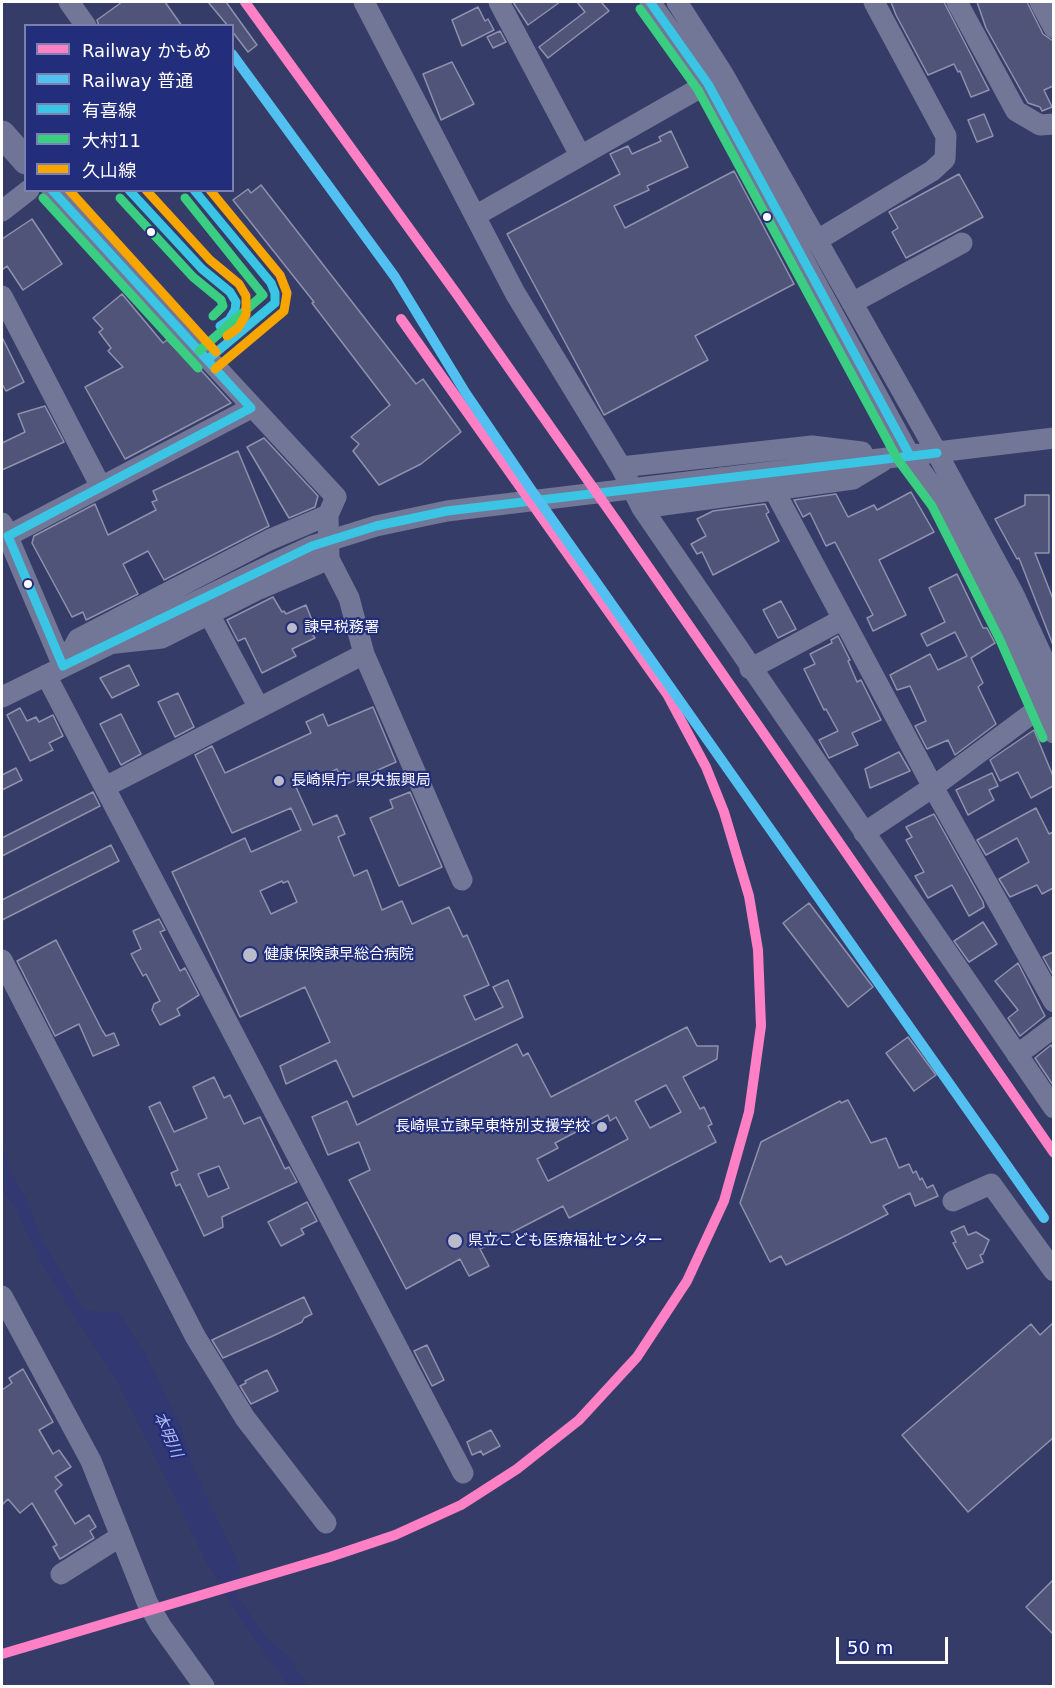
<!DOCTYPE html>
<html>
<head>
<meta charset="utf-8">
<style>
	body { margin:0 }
	#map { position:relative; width:1055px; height:1688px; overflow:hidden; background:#363c68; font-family:"DejaVu Sans","Noto Sans JP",sans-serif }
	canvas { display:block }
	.frame { position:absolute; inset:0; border:3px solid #fff; pointer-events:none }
	.legend { position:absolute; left:24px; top:24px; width:210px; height:168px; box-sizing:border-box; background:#222d7c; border:2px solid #7a81b0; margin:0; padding:8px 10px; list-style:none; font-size:18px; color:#fff }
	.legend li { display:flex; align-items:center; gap:12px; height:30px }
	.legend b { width:30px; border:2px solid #7a81b0 }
	.scale { position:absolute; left:836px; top:1637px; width:112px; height:27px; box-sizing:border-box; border:3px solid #fff; border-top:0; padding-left:8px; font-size:18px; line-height:21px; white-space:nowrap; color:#fff; -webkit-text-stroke:4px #222d7c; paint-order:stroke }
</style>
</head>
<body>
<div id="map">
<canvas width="1055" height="1688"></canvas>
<div class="frame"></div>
<ul class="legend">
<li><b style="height:8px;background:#ff80c5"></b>Railway かもめ</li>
<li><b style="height:8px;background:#53c0f2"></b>Railway 普通</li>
<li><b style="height:8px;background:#3ac5e4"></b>有喜線</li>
<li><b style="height:8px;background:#3ace82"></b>大村11</li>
<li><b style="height:8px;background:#f7a600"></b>久山線</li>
</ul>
<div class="scale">50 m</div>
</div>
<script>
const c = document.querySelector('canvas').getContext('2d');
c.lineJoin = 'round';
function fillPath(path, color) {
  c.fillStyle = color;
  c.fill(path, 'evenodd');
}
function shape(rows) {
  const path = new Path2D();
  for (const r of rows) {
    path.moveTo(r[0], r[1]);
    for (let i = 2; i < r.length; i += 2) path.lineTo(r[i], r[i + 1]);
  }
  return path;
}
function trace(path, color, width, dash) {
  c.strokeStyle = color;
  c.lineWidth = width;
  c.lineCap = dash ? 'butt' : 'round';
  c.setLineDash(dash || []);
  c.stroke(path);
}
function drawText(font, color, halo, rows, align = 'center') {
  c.font = font + ' "DejaVu Sans","Noto Sans JP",sans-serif';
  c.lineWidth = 4.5;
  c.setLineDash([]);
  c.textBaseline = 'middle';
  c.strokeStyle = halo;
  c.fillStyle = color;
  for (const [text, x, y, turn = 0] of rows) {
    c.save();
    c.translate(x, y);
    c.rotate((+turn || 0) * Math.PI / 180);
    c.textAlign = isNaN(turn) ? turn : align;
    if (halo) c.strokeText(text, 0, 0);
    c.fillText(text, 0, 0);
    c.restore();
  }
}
fillPath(shape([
	[2,1146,9,1169,29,1205,41,1238,81,1307,92,1311,119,1313,146,1355,182,1429,193,1468,240,1567,237,1596,268,1640,287,1655,308,1686,288,1686,242,1620,210,1569,121,1388,41,1263,15,1207,5,1194,2,1180]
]), '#313872');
const building = shape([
	[122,2,165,2,182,26,99,26,97,20,122,2],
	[208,2,226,2,257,45,248,52,232,31,232,26,228,26,208,2],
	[513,2,560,2,528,25,513,2],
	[577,2,601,2,609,11,548,58,539,47,585,12,577,2],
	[891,2,944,2,989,90,971,97,960,71,958,72,954,64,928,75,896,15,891,2],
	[977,2,1027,2,1043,34,1053,41,1053,86,1044,90,1052,107,1042,111,1040,107,1028,103,986,28,977,2],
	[478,7,485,21,488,19,494,30,462,46,452,20,478,7],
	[500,31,506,42,493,48,487,37,500,31],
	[452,62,474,104,441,120,423,74,452,62],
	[984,114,993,136,977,142,968,120,984,114],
	[671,131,688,167,647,186,649,190,614,206,625,228,734,171,794,284,695,336,708,360,604,415,507,234,620,174,610,154,628,146,632,154,661,141,659,137,671,131],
	[959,174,983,217,906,258,892,232,898,228,889,212,959,174],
	[261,185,416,384,423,379,461,432,421,464,379,485,353,451,359,444,351,437,390,405,312,303,314,302,233,200,248,189,251,193,261,185],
	[32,219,62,264,23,290,7,266,2,270,2,239,32,219],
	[122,294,163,343,167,340,186,359,189,357,231,403,125,459,85,387,123,367,108,351,111,348,99,332,103,329,93,318,122,294],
	[2,337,24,382,6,391,2,384,2,337],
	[45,406,64,442,2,470,2,443,25,432,18,414,45,406],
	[264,438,318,496,315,507,289,518,247,447,264,438],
	[238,451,269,526,164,580,148,551,123,564,138,594,86,620,83,612,72,617,32,543,34,536,95,504,108,535,156,510,152,502,157,500,153,491,238,451],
	[911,492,934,532,879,560,906,615,873,631,867,618,873,615,835,542,826,546,810,513,803,517,794,500,836,494,848,517,874,505,877,510,911,492],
	[1025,495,1049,495,1049,553,1035,553,1053,599,1053,645,1019,558,1017,559,995,519,1025,505,1025,495],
	[765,504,769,512,766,514,779,541,713,575,702,552,697,554,691,544,706,536,697,519,713,511,765,504],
	[957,574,983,628,987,628,995,643,971,658,983,683,978,687,996,724,955,755,948,740,927,749,915,726,926,721,910,686,897,690,890,675,930,654,938,670,967,656,955,632,927,646,921,634,945,622,929,588,957,574],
	[273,597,282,612,284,611,286,614,306,605,317,633,313,635,315,638,292,649,296,656,262,673,245,638,238,641,227,620,273,597],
	[781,601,796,629,778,638,763,610,781,601],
	[838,636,850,660,848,661,857,682,861,680,881,720,852,733,858,745,829,758,819,740,838,731,826,709,824,710,804,669,815,664,810,654,832,643,831,640,838,636],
	[129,665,139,685,112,698,100,678,129,665],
	[178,693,194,727,175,737,158,702,178,693],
	[373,707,396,762,344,785,337,769,296,787,313,825,337,815,345,834,338,837,354,876,367,870,382,910,402,901,412,924,449,907,463,937,467,935,489,985,464,996,475,1020,503,1007,493,987,508,980,523,1017,353,1097,336,1060,286,1084,280,1066,330,1042,305,987,240,1017,172,872,245,838,251,852,301,830,291,808,232,833,195,755,212,746,225,773,311,733,306,722,323,714,328,726,373,707],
	[282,881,283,883,288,881,297,902,271,914,260,891,282,881],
	[20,708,27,721,36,717,39,722,53,715,63,736,49,743,53,750,30,761,7,715,20,708],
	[121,714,141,754,121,765,100,724,121,714],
	[1034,730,1053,776,1053,786,1031,798,1018,772,1000,781,990,760,1034,730],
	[899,752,910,771,870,788,865,769,899,752],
	[16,768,22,780,2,790,2,775,16,768],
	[992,773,998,786,989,790,994,800,968,815,956,790,992,773],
	[93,792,100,806,2,856,2,838,93,792],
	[410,792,442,867,399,886,370,818,393,808,390,800,410,792],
	[1036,808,1049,834,1053,832,1053,888,1042,894,1037,885,1010,897,999,879,1029,862,1017,838,986,855,977,840,1036,808],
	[934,814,983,902,984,907,969,916,952,885,928,898,915,876,924,872,906,840,912,837,906,827,934,814],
	[111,845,119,861,2,920,2,900,111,845],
	[809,903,873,987,848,1007,783,923,809,903],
	[159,919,165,930,160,932,180,971,185,968,199,995,177,1009,180,1015,160,1025,152,1010,154,1004,160,1001,146,974,143,976,131,954,141,949,133,931,159,919],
	[983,922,997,944,969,962,954,941,983,922],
	[56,940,102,1030,106,1036,114,1033,119,1045,93,1056,79,1024,55,1036,17,961,56,940],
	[1053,952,1053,975,1043,957,1053,952],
	[1018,963,1045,1016,1020,1036,1008,1018,1018,1010,995,981,1018,963],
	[687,1027,697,1046,718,1046,717,1059,683,1077,700,1109,704,1107,712,1124,708,1126,716,1142,569,1218,563,1206,480,1249,489,1266,469,1276,460,1259,406,1289,349,1180,370,1170,359,1142,328,1155,312,1117,347,1101,357,1125,517,1044,523,1056,528,1053,551,1097,687,1027],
	[666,1085,681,1112,650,1128,635,1101,666,1085],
	[608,1115,610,1121,616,1117,628,1139,548,1181,537,1159,558,1148,555,1143,608,1115],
	[908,1037,936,1075,914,1091,886,1053,908,1037],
	[1051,1045,1053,1048,1053,1085,1035,1058,1051,1045],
	[214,1077,224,1098,230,1095,244,1124,260,1117,285,1169,289,1167,297,1182,222,1217,223,1227,204,1236,180,1184,176,1186,171,1173,178,1170,149,1107,160,1102,174,1132,207,1118,193,1087,214,1077],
	[219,1166,229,1188,208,1197,198,1174,219,1166],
	[848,1100,871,1143,886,1138,899,1168,909,1164,913,1173,916,1171,920,1180,922,1178,927,1188,933,1185,938,1196,915,1206,910,1193,883,1206,888,1214,845,1236,786,1265,781,1256,770,1262,740,1203,761,1142,840,1101,841,1103,848,1100],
	[307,1202,317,1221,301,1229,304,1234,281,1246,268,1222,307,1202],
	[964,1226,968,1235,976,1232,989,1240,983,1254,980,1255,983,1262,967,1269,953,1243,956,1242,951,1232,964,1226],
	[304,1297,312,1314,304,1318,302,1322,275,1335,223,1358,212,1340,304,1297],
	[1053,1323,1053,1438,968,1512,902,1435,1031,1324,1040,1335,1053,1323],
	[427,1345,444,1380,432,1386,414,1351,427,1345],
	[23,1369,53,1422,39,1430,53,1454,59,1450,71,1467,55,1477,62,1485,55,1491,75,1524,89,1515,96,1527,90,1531,94,1538,60,1559,53,1547,57,1545,32,1503,20,1513,8,1499,2,1505,2,1390,12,1383,9,1378,23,1369],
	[267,1370,278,1391,251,1404,240,1386,246,1383,245,1381,267,1370],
	[491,1430,500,1446,483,1455,481,1451,472,1455,467,1442,491,1430],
	[1053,1580,1053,1634,1026,1607,1053,1580]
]);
fillPath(building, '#4f5478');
trace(building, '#8f92ad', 1.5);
trace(shape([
	[69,2,86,26],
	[364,2,515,293,621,467,642,508,1054,1108],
	[499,2,580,155],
	[650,2,708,84,909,454,942,500,1011,635,1054,733],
	[677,2,723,74,937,453,1013,593,1054,682],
	[957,2,1016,111,1040,125,1054,124],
	[1040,2,1054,28],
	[52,190,336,497,328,515,329,558],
	[2,211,29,190],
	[475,216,719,77],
	[816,241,932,171,945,159,946,136,874,2],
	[2,296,101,487],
	[852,303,962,243],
	[621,467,812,446,862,452],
	[721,478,1054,438],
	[774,490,933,787,1054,1002],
	[642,508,853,479,883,461],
	[2,523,63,666],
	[2,539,251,408],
	[209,614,259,708],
	[107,644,162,638,259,589,329,559,349,598,364,654,462,880],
	[63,666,78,639,269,540,328,515],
	[750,669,843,619],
	[46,675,463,1473],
	[2,697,273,564],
	[105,787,364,654],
	[864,833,933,787,1054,697],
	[2,960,195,1336,245,1418,326,1523],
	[1017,1055,1054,1027],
	[953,1201,991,1184,1054,1271],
	[2,1296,91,1461,147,1602,161,1626,204,1686],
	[61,1574,121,1536]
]), '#727697', 21);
trace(shape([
	[2,134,26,161]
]), '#707496', 27);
trace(shape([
	[273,564,312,546,376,526,447,511,721,478]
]), '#727697', 21);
trace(shape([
	[650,2,708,84,909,454],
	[52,190,251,408],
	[129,190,202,269,230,292,236,302,235,310,229,320,220,326],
	[194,190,271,283,275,293,275,303,207,360],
	[8,536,251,408],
	[8,536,63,666],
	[63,666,312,546,376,526,447,511,937,453]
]), '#3ac5e4', 9);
trace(shape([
	[640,9,698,90,898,460,932,506,1000,640,1043,738],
	[43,198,198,368],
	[120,198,193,277,221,300,223,306,213,316],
	[185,198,263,295,199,351]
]), '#3ace82', 9);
trace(shape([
	[69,190,216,352],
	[146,190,210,260,239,284,246,296,246,315,238,328,227,336],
	[210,190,280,275,287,293,284,311,215,369]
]), '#f7a600', 9);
trace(shape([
	[245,2,456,293,620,526,1054,1153],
	[2,1654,330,1557,395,1535,461,1505,517,1469,579,1420,637,1357,687,1281,724,1201,749,1112,761,1026,758,950,749,896,724,812,706,767,667,694,401,319]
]), '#ff80c5', 10);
trace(shape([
	[232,54,395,277,465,392,530,488,1044,1218]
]), '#53c0f2', 10);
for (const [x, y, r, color] of [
	[767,217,5,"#fff"],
	[151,232,5,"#fff"],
	[28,584,5,"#fff"],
	[292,628,6,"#b9bbca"],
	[279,781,6,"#b9bbca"],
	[250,955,8,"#b9bbca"],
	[602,1127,6,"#b9bbca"],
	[455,1241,8,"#b9bbca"]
]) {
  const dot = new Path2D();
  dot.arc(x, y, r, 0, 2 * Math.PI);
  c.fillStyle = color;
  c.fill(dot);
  trace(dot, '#222d7c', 2);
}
drawText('15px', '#fff', '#222d7c', [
	["諫早税務署",304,628],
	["長崎県庁 県央振興局",291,781],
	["健康保険諫早総合病院",264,955],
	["長崎県立諫早東特別支援学校",590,1127,"right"],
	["県立こども医療福祉センター",468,1241]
], 'left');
drawText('italic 16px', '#b1b9ed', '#222d7c', [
	["本明川",167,1435,66]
]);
</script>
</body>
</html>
